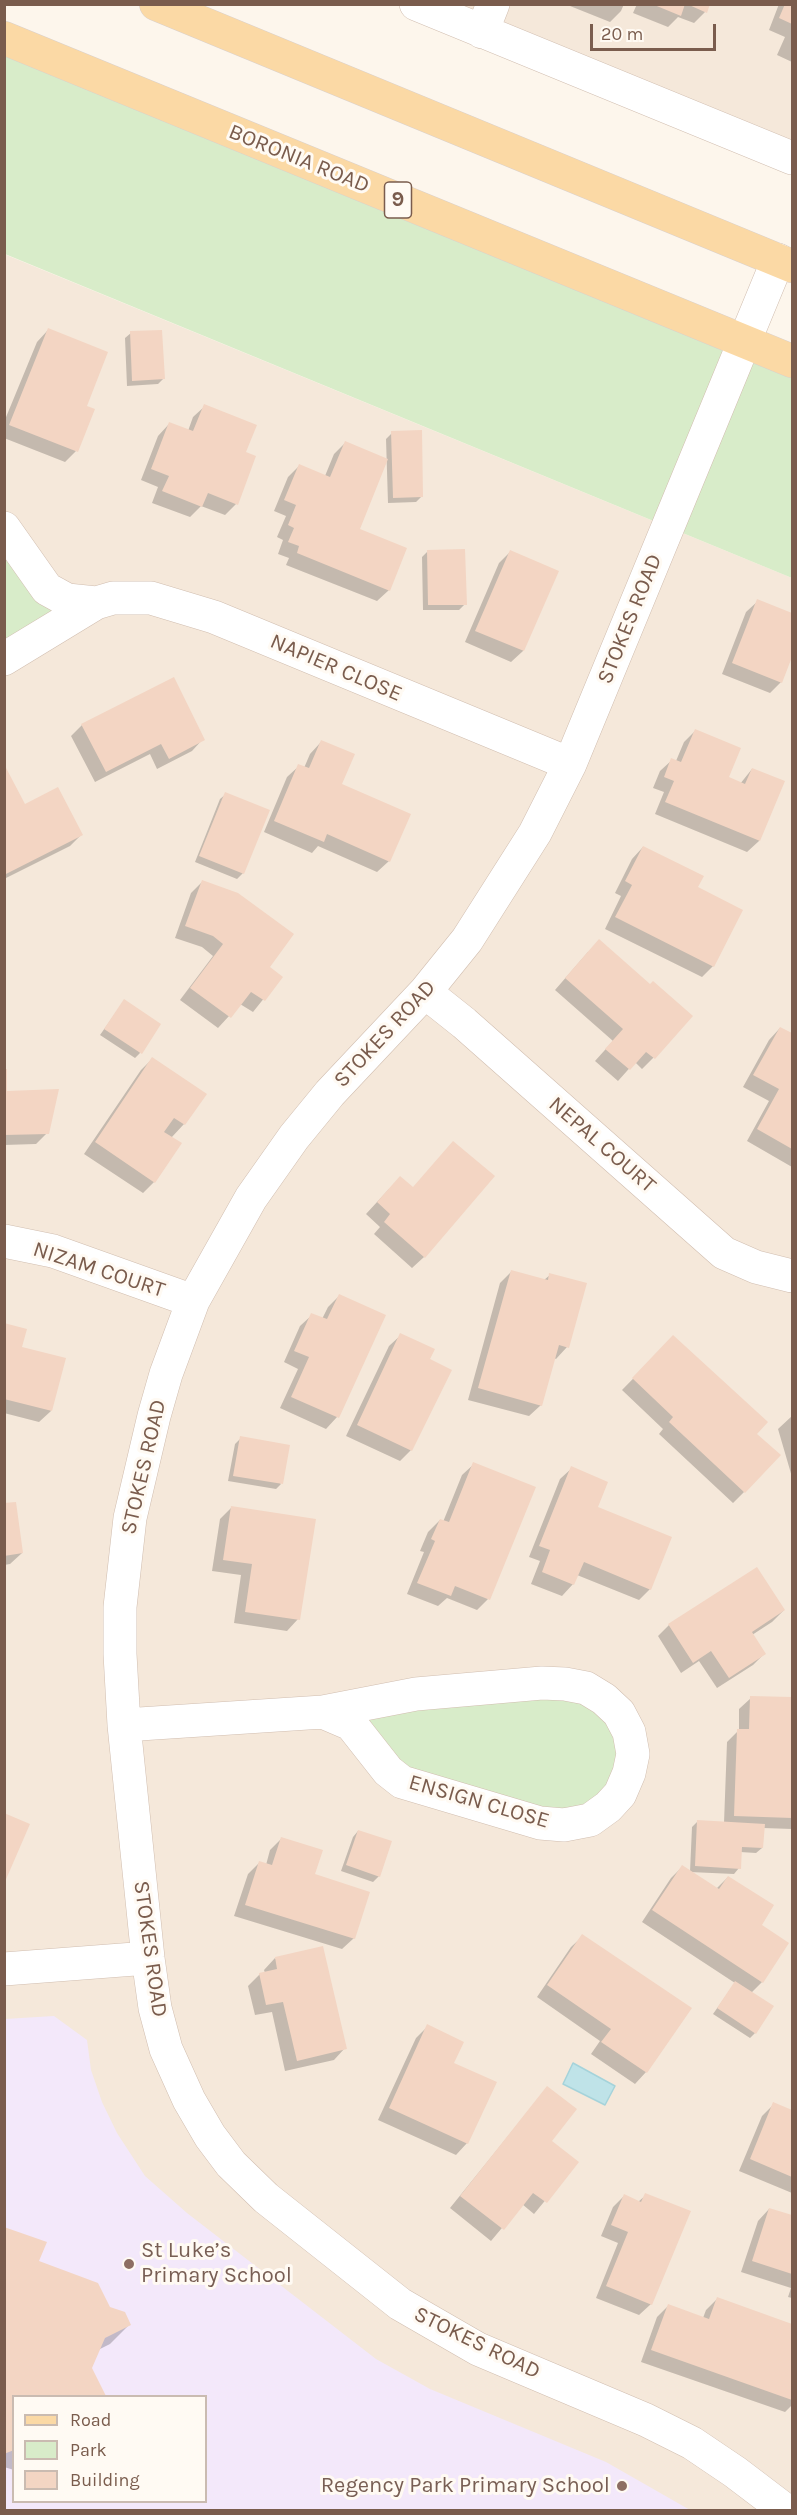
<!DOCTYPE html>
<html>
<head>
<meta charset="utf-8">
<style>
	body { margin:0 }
	#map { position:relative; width:797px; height:2515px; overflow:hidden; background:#fdf6ec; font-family:Karla,sans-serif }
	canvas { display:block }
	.frame { position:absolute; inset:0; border:6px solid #7a5c4d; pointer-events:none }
	.legend { position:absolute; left:12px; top:2395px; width:195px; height:108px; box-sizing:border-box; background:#fffaf3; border:2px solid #cabbb1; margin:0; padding:8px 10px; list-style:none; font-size:18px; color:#7a5c4d }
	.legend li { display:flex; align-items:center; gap:12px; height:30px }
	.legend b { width:30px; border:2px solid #cabbb1 }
	.scale { position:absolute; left:590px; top:24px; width:126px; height:27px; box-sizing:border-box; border:3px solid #7a5c4d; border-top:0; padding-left:8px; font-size:18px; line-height:21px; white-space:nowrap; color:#7a5c4d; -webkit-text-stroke:4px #fffaf3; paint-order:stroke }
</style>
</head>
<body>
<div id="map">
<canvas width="797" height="2515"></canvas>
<div class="frame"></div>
<ul class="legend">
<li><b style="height:8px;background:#fbd9a5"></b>Road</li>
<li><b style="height:16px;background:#d8ecc9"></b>Park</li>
<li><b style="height:16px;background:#f3d5c3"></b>Building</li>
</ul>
<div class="scale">20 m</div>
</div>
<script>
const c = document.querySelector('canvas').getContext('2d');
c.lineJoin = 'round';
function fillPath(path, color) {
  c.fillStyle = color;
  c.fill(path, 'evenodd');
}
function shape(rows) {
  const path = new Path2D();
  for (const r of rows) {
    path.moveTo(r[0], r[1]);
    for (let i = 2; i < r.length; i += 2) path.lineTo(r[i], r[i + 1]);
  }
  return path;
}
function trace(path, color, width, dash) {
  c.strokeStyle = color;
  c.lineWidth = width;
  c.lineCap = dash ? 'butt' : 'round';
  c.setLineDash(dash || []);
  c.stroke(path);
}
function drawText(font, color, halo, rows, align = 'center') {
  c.font = font + ' Karla,sans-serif';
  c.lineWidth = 6;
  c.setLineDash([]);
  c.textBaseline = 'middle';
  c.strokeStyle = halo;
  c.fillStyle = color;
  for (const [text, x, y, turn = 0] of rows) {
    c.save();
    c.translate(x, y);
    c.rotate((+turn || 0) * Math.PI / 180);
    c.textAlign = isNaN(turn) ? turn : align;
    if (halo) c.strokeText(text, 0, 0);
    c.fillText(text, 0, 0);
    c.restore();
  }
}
fillPath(shape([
	[416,5,792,5,792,158],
	[4,254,792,578,792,2510,5,2510],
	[14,2396,206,2396,206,2502,14,2502]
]), '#f5e8da');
fillPath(shape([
	[54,2016,87,2040,91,2070,102,2102,117,2133,145,2176,187,2213,376,2359,430,2389,606,2462,690,2510,5,2510,5,2019],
	[14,2396,206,2396,206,2502,14,2502]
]), '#f3e8fa');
fillPath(shape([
	[4,38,792,361,792,578,5,254],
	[5,528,67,600,5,659],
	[586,1688,633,1754,590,1820,424,1789,351,1724,416,1694]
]), '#d8ecc9');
const water = shape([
	[573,2063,615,2086,605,2105,563,2084,573,2063]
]);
fillPath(water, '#bfe3e8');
trace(water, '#a5d3da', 1.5);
fillPath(shape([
	[565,4,624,4,621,11,610,22],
	[637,4,708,4,705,12,694,23,678,17,668,27,633,13],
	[779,4,792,4,792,62,777,55,785,37,769,30],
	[48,330,85,407,76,451,65,462,4,438,4,422,37,342],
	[131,333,164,378,158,384,127,386,125,338],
	[205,406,244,452,236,504,225,515,201,506,190,517,152,503,158,487,141,480,158,436,169,424,188,431,193,417],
	[392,433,422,496,416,502,388,503,386,439],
	[345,443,358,530,389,590,377,601,286,565,289,558,278,554,283,540,277,537,286,516,274,511,288,477,299,466,325,476,334,454],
	[428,551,465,604,459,610,423,610,422,557],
	[510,552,557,572,523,651,511,662,465,642,499,563],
	[758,601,792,614,792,653,781,682,770,693,722,674,746,612],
	[82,725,203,739,192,751,157,769,150,754,95,782,71,736],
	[695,731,727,778,740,784,752,769,783,782,759,841,747,852,655,814,664,792,653,788,660,771,672,760,676,761,684,742],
	[321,742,340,784,389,861,377,872,318,846,312,853,264,832,287,777,299,766,304,768,310,754],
	[4,767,24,806,81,835,70,846,4,879],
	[226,794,243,873,237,879,195,862,220,799],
	[643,847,696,888,713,966,702,977,605,929,621,896,615,893,632,859],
	[203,881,267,968,281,977,253,1012,240,1004,218,1028,180,1000,213,956,202,947,175,938,191,893],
	[588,952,654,1057,642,1069,635,1062,618,1081,595,1061,613,1041,555,990],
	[124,1001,140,1053,135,1058,100,1035],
	[780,1028,792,1035,792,1167,747,1141,769,1101,743,1087,769,1040],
	[152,1059,205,1094,184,1124,171,1138,154,1182,143,1193,84,1154,141,1070],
	[4,1070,6,1092,47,1133,36,1144,4,1145],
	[389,1189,412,1189,424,1257,412,1268,374,1234,380,1227,366,1214],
	[511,1272,544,1280,550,1275,567,1347,556,1359,554,1358,541,1405,529,1416,468,1400,500,1283],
	[339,1296,384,1315,337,1417,326,1429,280,1408,298,1369,284,1362,300,1326,312,1315,322,1319,328,1307],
	[4,1324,20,1348,51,1411,39,1422,4,1413],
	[401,1335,428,1360,411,1450,400,1461,346,1436,389,1346],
	[674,1337,744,1492,733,1503,659,1434,663,1429,622,1390],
	[792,1416,792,1477,778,1429],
	[241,1438,281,1484,276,1489,228,1481,235,1444],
	[474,1464,488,1599,477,1610,447,1598,438,1606,407,1594,424,1552,420,1551,428,1532,440,1520,443,1522,462,1475],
	[572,1468,650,1589,639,1600,577,1575,573,1584,562,1596,531,1584,540,1561,529,1557,560,1479],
	[4,1505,22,1553,10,1564,4,1565],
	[231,1508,298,1619,287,1631,234,1623,241,1575,212,1571,220,1519],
	[784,1610,772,1622,752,1635,764,1654,753,1665,717,1688,699,1661,681,1673,658,1636,669,1625],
	[751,1698,792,1699,792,1829,763,1828,762,1848,756,1853,740,1852,739,1868,734,1874,690,1872,692,1827,698,1821,724,1823,727,1742,739,1730,739,1709],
	[358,1831,379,1876,373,1882,341,1871,353,1837],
	[282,1838,313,1875,354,1938,342,1949,234,1916,248,1874,259,1863,266,1865,270,1850],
	[682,1867,716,1889,728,1877,760,1925,762,1982,751,1993,755,2033,750,2038,713,2014,735,1983,642,1922,671,1878],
	[583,1936,690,2009,646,2072,635,2084,591,2054,600,2041,537,1997,571,1947],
	[275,1958,345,2048,334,2060,285,2071,272,2012,255,2015,248,1986,260,1974,265,1973,264,1970],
	[428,2026,452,2064,467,2143,456,2155,378,2120,416,2038],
	[547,2088,549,2142,576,2163,534,2214,522,2204,491,2241,450,2208],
	[774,2104,792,2112,792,2193,739,2171,762,2116],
	[646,2195,651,2304,639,2315,596,2298,618,2243,601,2236,613,2207,624,2196,638,2202],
	[769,2209,792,2217,792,2298,788,2297,791,2288,741,2272,758,2221],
	[4,2229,37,2262,108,2308,129,2325,110,2344,98,2350,91,2368,104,2396,14,2396,14,2470,4,2467],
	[717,2299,792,2326,792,2405,785,2412,641,2362,657,2317,668,2306,703,2318,706,2310]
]), '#0003');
fillPath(shape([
	[652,4,685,4,681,16],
	[687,4,710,4,707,13],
	[785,4,792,4,792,24,779,18],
	[48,328,108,352,87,406,95,409,78,452,9,425],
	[162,330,165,379,132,381,130,331],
	[204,404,257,425,246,452,256,456,238,505,208,493,202,507,162,491,169,476,151,469,169,422,193,431],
	[422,430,423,497,393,498,391,431],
	[345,441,388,459,360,529,407,548,390,591,297,553,299,546,288,542,294,528,288,525,296,505,284,500,299,464,330,477],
	[465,549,467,605,428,605,427,550],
	[510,550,559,571,524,651,475,631],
	[757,599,792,613,792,657,782,683,732,663],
	[174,677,205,740,169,759,161,744,106,772,81,724],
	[695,729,741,748,729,777,745,784,752,768,785,781,760,841,665,802,674,781,664,777,671,758,681,762],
	[321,740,355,754,342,784,411,814,390,862,327,834,324,842,274,821,298,764,309,768],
	[4,764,25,804,58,787,83,835,4,875],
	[225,792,270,810,244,874,199,856],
	[643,846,704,876,698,887,743,910,714,967,615,917,632,885,625,881],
	[202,880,238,893,294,934,270,967,283,977,265,1001,251,992,231,1018,190,988,223,944,213,936,185,926],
	[599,939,650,984,653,981,693,1016,655,1059,646,1052,630,1070,605,1049,623,1029,565,978],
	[124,999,161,1024,142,1054,104,1029],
	[780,1027,792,1033,792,1149,757,1129,779,1089,753,1075],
	[152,1057,207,1094,185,1125,174,1118,164,1132,182,1143,155,1183,95,1142],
	[4,1069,7,1069,7,1091,59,1089,49,1134,4,1135],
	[453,1141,495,1176,425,1258,384,1222,390,1214,377,1202,400,1176,413,1187],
	[511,1270,548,1280,549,1273,587,1283,569,1348,559,1345,542,1406,478,1388],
	[339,1294,386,1315,339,1418,291,1397,309,1357,294,1351,311,1313,327,1319],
	[4,1323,27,1329,22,1347,66,1358,52,1411,4,1399],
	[400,1333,435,1349,430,1359,452,1370,412,1451,357,1425],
	[673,1335,768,1422,757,1434,781,1455,745,1493,669,1422,673,1417,632,1378],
	[240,1436,290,1445,283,1484,233,1476],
	[473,1462,536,1487,490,1600,455,1586,451,1596,417,1583,435,1541,431,1539,440,1519,449,1522],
	[571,1466,608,1482,598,1507,672,1537,651,1590,584,1562,574,1585,542,1572,550,1550,539,1546],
	[16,1502,23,1553,4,1556,4,1503],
	[231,1506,316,1519,300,1620,245,1612,252,1564,223,1560],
	[757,1567,785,1610,752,1632,766,1654,729,1678,711,1651,693,1663,668,1624],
	[750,1696,792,1697,792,1818,734,1816,737,1729,749,1729],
	[4,1813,30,1824,4,1884],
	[697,1820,765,1824,763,1848,742,1847,741,1869,695,1866],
	[358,1830,392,1841,380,1877,346,1865],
	[281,1837,323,1850,315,1874,370,1892,355,1939,245,1905,259,1861,272,1865],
	[682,1865,719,1889,728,1876,774,1905,762,1925,789,1943,763,1983,652,1910],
	[582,1934,692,2008,647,2073,601,2042,611,2029,547,1985],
	[323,1946,347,2049,297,2061,283,2002,266,2005,259,1973,277,1969,275,1957],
	[735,1981,774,2006,756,2034,717,2008],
	[427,2024,464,2042,454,2063,497,2082,468,2144,389,2108],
	[547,2086,577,2109,552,2141,579,2162,547,2203,533,2193,504,2230,460,2196],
	[773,2102,792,2110,792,2177,750,2159],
	[645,2193,691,2211,652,2305,606,2286,628,2232,611,2225,624,2194,641,2202],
	[769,2208,792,2215,792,2274,752,2261],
	[4,2227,47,2242,39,2261,98,2283,110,2307,125,2312,131,2325,105,2338,92,2368,106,2396,14,2396,14,2450,4,2454],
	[717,2297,792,2324,792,2400,651,2350,668,2304,709,2319]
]), '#f3d5c3');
const minor = shape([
	[416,4,792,158],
	[482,32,493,4],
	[778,260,570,764,535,833,467,940,425,992,330,1093,294,1137,251,1198,193,1301,166,1374,154,1416,130,1518,120,1607,120,1654,124,1725,148,1958,155,2008,166,2049,189,2100,210,2136,231,2164,266,2198,400,2304,478,2349,646,2420,692,2443,735,2472,785,2510],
	[4,528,47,589,67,600,96,603],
	[4,659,96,603,113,598,151,598,214,617,570,764],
	[425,992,464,1023,724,1253,756,1267,792,1276],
	[4,1241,53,1251,193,1301],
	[124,1725,323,1712,416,1694,542,1683,565,1684,586,1688,604,1699,619,1713,629,1732,633,1754,629,1773,620,1794,608,1807,590,1820,564,1825,540,1823,402,1782,388,1771,351,1724,323,1712],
	[4,1969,148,1958]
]);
const major = shape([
	[156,4,792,266],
	[4,38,792,361]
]);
trace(minor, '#d1beb0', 34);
trace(major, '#dad1cd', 34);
trace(minor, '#fff', 33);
trace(major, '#fbd9a5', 33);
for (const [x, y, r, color] of [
	[129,2264,6,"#8d6e63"],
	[622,2486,6,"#8d6e63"]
]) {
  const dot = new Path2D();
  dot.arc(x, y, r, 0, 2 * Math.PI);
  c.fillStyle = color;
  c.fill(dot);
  trace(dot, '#fffaf3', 2);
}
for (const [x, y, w] of [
	[398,200,27]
]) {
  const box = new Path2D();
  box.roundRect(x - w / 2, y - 18, w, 36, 4.5);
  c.fillStyle = '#fffaf3';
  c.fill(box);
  trace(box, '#7a5c4d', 1.5);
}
drawText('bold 21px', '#7a5c4d', null, [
	["9",398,200]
]);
drawText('22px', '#7a5c4d', '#fffaf3', [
	["BORONIA ROAD",299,159,22],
	["STOKES ROAD",630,619,-68],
	["NAPIER CLOSE",336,668,23],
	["STOKES ROAD",385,1034,-47],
	["NEPAL COURT",602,1145,41],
	["NIZAM COURT",99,1270,18],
	["STOKES ROAD",144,1467,-77],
	["ENSIGN CLOSE",479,1802,16],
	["STOKES ROAD",150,1949,82],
	["STOKES ROAD",477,2343,26]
]);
drawText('22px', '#785e54', '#fffaf3', [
	["St Luke’s",141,2251],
	["Primary School",141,2276],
	["Regency Park Primary School",610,2486,"right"]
], 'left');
</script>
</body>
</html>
